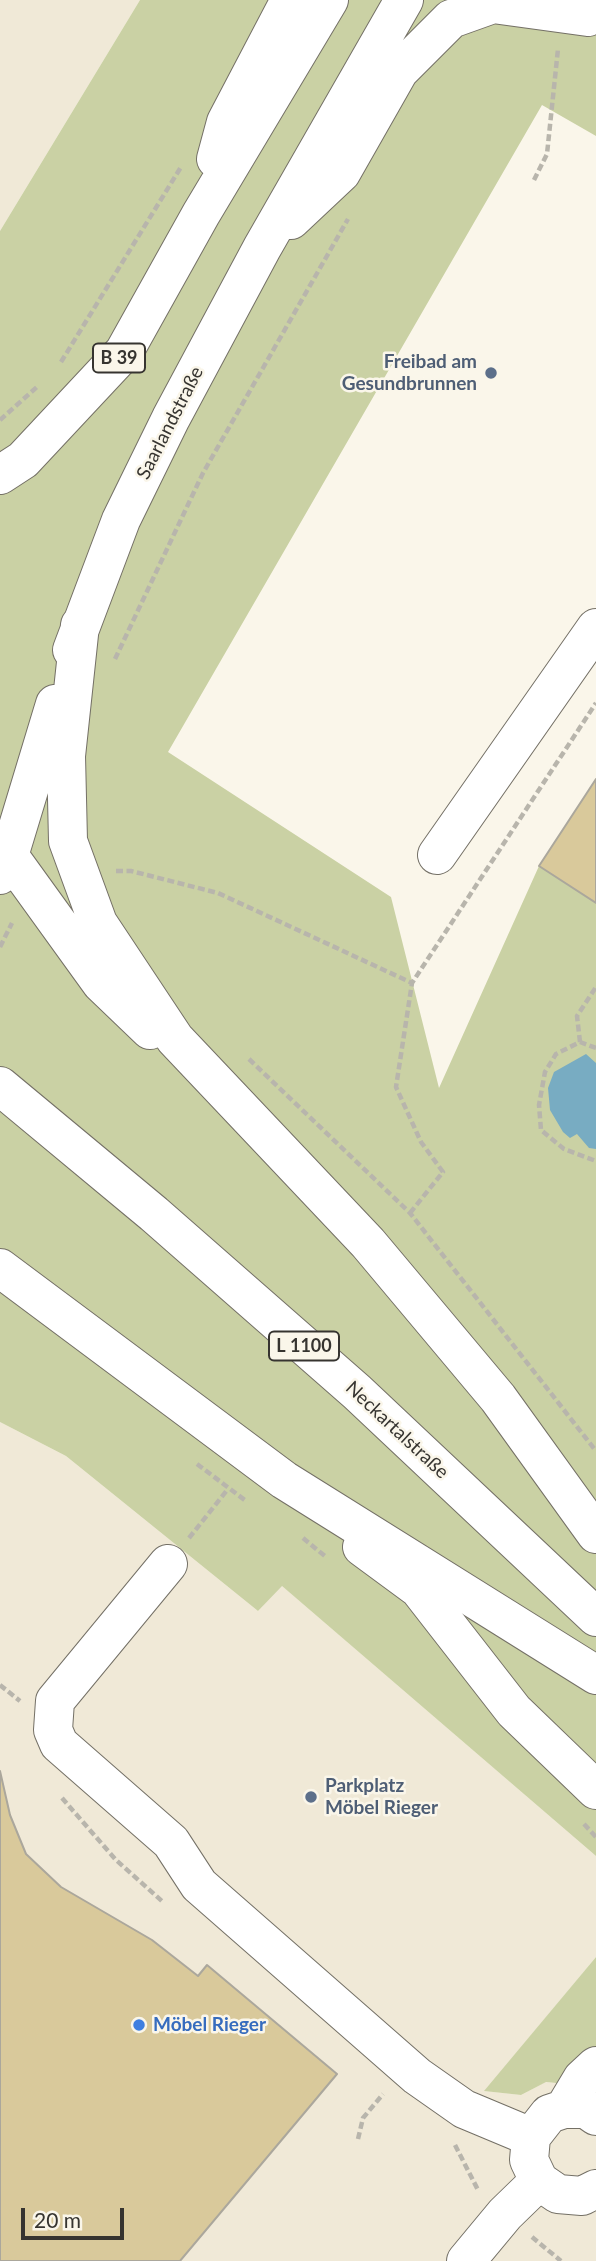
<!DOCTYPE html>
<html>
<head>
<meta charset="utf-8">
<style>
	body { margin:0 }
	#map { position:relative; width:596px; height:2261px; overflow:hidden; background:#faf6ea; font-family:Lato,sans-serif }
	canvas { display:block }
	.scale { position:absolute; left:21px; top:2208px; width:103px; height:32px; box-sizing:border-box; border:4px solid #363430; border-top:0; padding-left:9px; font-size:21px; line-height:24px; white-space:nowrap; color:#363430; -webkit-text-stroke:5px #faf6ea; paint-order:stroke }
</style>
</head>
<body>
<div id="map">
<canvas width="596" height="2261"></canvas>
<div class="scale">20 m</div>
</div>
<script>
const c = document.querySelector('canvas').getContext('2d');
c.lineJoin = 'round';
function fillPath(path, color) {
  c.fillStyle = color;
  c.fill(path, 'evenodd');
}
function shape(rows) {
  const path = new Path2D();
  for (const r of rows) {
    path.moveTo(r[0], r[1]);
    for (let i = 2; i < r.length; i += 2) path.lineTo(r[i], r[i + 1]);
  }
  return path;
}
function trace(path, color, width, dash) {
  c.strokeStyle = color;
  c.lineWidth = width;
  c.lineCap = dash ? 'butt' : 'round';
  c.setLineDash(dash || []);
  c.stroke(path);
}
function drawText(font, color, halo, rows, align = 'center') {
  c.font = font + ' Lato,sans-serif';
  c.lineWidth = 5;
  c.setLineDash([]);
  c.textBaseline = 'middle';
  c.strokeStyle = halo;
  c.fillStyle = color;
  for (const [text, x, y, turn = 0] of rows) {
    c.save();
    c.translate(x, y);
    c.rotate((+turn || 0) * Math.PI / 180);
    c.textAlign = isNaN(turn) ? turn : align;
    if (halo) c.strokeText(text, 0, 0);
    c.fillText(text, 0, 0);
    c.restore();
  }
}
fillPath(shape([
	[0,0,140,0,0,231],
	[0,1422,66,1456,258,1611,281,1585,596,1856,596,1957,485,2091,521,2095,545,2082,596,2087,596,2261,0,2261]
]), '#f0e9d7');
fillPath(shape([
	[140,0,596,0,596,136,542,105,168,752,391,897,439,1088,539,866,596,854,596,1856,282,1586,258,1611,66,1456,0,1422,0,231],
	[596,1957,596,2087,546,2082,521,2095,484,2091]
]), '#cad1a4');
fillPath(shape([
	[586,1054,596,1063,596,1149,589,1148,577,1134,570,1138,563,1132,550,1110,548,1088,554,1072]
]), '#78acc2');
const building = shape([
	[596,779,596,903,539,866,596,779],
	[0,1771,10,1815,26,1854,61,1887,152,1940,198,1976,207,1965,337,2074,180,2261,0,2261,0,1771]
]);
fillPath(building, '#d9c99b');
trace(building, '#aba79c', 2);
const minor = shape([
	[437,855,596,628],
	[362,1547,419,1589,514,1711,596,1790],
	[168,1564,55,1701,53,1730,59,1744,171,1842,199,1885,417,2076,464,2109,531,2137],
	[564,2109,582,2079,596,2066],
	[596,2116,586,2109,564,2109,549,2114,531,2137,529,2160,539,2181,558,2194,582,2196,596,2189],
	[466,2261,505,2214,539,2181]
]);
const major = shape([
	[216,159,226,122,290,0],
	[291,220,341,173,399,71,451,19,493,4,588,17],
	[0,475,23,460,124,352,201,214,329,0],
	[80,625,66,756,68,841,98,923,175,1039,368,1243,498,1398,596,1534],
	[72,650,121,520,171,418,262,248,404,0],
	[0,843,101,983,150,1030],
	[0,875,9,856,55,704],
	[0,1086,154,1214,357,1392,596,1617],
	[0,1268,284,1480,596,1675]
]);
trace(minor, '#747066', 40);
trace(major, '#747066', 40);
trace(shape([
	[534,180,547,154,558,49],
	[61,362,181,167],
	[0,420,38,386],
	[115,659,203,473,348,219],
	[116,871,131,871,218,893,412,983],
	[0,947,12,923],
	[580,1042,577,1016,596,987],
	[596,1048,580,1042,556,1054,545,1072,539,1105,541,1130,564,1149,596,1161],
	[249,1059,410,1213,596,1451],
	[410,1213,443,1172,421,1142,396,1087,412,983,596,703],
	[197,1464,246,1501],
	[189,1538,228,1489],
	[303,1538,326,1557],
	[0,1685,20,1701],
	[62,1798,116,1860,163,1902],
	[584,1824,596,1837],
	[358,2139,363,2118,383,2094],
	[455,2145,478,2190],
	[532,2237,561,2261]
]), '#b8b5ac', 4.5, [7, 3.5]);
trace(minor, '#fff', 38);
trace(major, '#fff', 38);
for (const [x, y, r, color] of [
	[491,373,7,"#5c6f8a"],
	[311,1797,7,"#5c6f8a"],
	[139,2025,7,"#3f7fe0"]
]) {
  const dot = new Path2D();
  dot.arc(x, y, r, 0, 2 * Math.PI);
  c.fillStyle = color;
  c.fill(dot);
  trace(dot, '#faf6ea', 2.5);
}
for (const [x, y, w] of [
	[119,358,52],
	[304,1346,70]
]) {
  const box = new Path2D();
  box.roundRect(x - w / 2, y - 14.5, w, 29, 5);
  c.fillStyle = '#faf6ea';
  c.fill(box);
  trace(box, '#363430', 2);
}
drawText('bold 18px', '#363430', null, [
	["B 39",119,358],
	["L 1100",304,1346]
]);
drawText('bold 19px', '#4e5e75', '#faf6ea', [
	["Freibad am",477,362],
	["Gesundbrunnen",477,384],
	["Parkplatz",325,1786,"left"],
	["Möbel Rieger",325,1808,"left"]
], 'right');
drawText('19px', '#363430', '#faf6ea', [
	["Saarlandstraße",170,423,-63],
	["Neckartalstraße",397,1430,43]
]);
drawText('bold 19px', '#366cbe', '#faf6ea', [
	["Möbel Rieger",153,2025]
], 'left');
</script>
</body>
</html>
